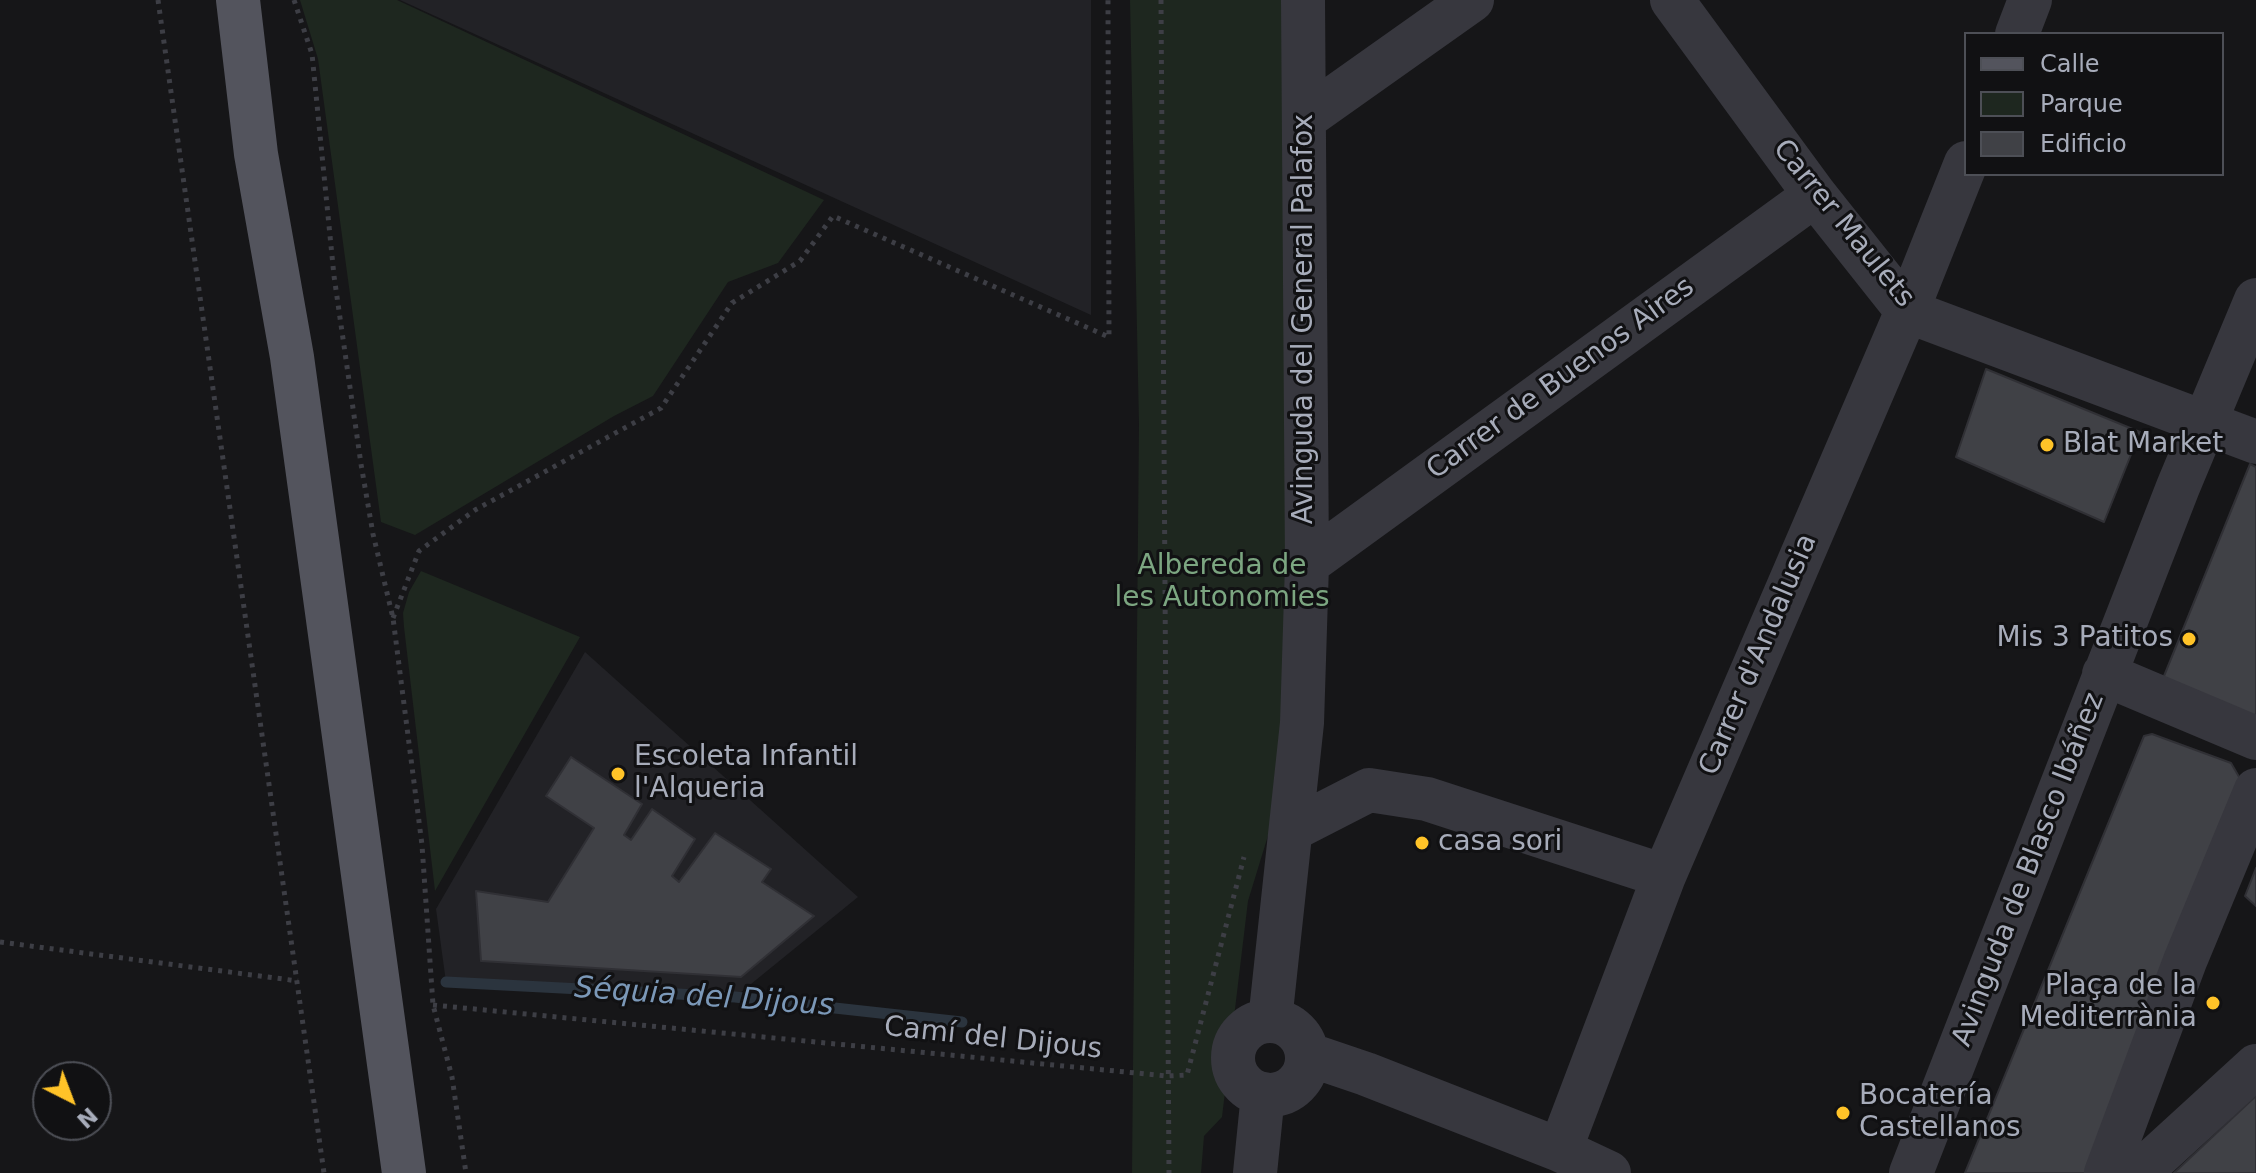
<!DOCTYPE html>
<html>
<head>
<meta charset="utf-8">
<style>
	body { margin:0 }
	#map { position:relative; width:2256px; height:1173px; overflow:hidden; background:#161618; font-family:"DejaVu Sans",sans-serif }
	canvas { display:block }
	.legend { position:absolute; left:1964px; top:32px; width:260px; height:144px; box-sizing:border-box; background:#111113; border:2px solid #4d4f56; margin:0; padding:10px 14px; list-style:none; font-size:24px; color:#a7acba }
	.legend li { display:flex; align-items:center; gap:16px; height:40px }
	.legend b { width:40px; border:2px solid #4d4f56 }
	.north { position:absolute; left:32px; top:1061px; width:80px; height:80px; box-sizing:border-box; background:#111113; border:2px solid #4d4f56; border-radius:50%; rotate:138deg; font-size:22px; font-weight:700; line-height:32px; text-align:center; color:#a7acba }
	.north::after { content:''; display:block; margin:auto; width:28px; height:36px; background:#ffc328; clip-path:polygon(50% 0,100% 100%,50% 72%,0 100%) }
</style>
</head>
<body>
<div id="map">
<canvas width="2256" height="1173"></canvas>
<ul class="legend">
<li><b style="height:10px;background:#53545d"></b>Calle</li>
<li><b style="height:22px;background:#1e271f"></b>Parque</li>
<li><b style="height:22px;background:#404146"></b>Edificio</li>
</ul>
<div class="north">N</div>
</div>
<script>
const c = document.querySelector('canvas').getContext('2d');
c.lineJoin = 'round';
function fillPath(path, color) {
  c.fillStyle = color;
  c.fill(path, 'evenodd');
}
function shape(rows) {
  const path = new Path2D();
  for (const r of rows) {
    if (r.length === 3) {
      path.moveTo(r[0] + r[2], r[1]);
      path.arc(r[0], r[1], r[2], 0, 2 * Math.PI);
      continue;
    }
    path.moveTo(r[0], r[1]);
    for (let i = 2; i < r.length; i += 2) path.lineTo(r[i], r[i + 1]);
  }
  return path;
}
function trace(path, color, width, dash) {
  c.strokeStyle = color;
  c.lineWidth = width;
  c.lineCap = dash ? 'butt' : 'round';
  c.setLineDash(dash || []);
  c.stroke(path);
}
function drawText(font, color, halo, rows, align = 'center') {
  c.font = font + ' "DejaVu Sans",sans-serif';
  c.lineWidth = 6;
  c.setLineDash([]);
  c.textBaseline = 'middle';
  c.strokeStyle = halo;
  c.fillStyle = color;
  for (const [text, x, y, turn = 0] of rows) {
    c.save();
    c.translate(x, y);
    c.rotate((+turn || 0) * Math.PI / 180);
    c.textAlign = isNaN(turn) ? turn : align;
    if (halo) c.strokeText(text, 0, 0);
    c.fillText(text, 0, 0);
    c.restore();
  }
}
fillPath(shape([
	[400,0,1091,0,1091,315],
	[585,652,858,897,735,997,446,982,436,909]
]), '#222226');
fillPath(shape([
	[300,0,397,0,824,200,778,263,728,282,653,396,614,416,415,535,381,522,318,59],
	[1130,0,1303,0,1285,780,1248,901,1222,1117,1204,1136,1201,1173,1132,1173,1139,424],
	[421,571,580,637,435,891,404,627,403,613,409,592]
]), '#1e271f');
trace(shape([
	[446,982,735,997,962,1022]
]), '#2b343e', 11);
const building = shape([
	[1986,369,2140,432,2104,522,1956,457,1986,369],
	[2250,464,2256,467,2256,718,2162,681,2250,464],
	[2152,734,2231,763,2242,782,2086,1173,1965,1173,2144,736,2152,734],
	[571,757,642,804,624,835,631,840,652,809,695,839,672,876,679,882,715,833,771,869,762,882,814,916,741,977,481,961,476,891,548,902,594,828,546,796,571,757],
	[2256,868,2256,906,2245,896,2256,868],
	[2256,1096,2256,1173,2174,1173,2256,1096]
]);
fillPath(building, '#404146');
trace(building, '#303035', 2);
trace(shape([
	[158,0,324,1173],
	[294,0,312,54,334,276,361,464,373,534,393,618,422,845,433,1005,452,1077,466,1173],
	[1161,0,1169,1173],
	[393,618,419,551,475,510,661,408,732,303,800,261,833,216,1109,337,1108,0],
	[0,942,298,981],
	[433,1005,1167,1076,1187,1075,1244,857]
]), '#3d3e45', 5, [4, 6]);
trace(shape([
	[1672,0,1815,195,1907,311,2256,442],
	[2017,34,2030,0],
	[1304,119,1472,0],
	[1307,564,1815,195],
	[2104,674,2256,738],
	[1291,830,1369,790,1427,799,1664,876],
	[1270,1021,1302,723,1307,564,1303,0],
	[1270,1058,37],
	[1307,1054,1366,1074,1560,1150,1609,1173],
	[1560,1150,1664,876,1907,311,1966,163],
	[1255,1173,1263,1094],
	[1911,1173,2178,487,2256,300],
	[2106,1173,2185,961,2256,790],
	[2139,1173,2256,1066]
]), '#37373e', 44);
trace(shape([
	[238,0,256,154,292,357,404,1173]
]), '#53545d', 44);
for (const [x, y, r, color] of [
	[2047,445,8,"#ffc328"],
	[2189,639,8,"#ffc328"],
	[618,774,8,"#ffc328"],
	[1422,843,8,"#ffc328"],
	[2213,1003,8,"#ffc328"],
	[1843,1113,8,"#ffc328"]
]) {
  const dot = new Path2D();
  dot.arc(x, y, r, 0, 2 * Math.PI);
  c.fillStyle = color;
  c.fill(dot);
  trace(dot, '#111113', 3);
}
drawText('28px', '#a7acba', '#111113', [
	["Carrer Maulets",1843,224,51],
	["Avinguda del General Palafox",1305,319,-90],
	["Carrer de Buenos Aires",1561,379,-36],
	["Carrer d'Andalusia",1759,655,-67],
	["Avinguda de Blasco Ibáñez",2029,870,-69],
	["Camí del Dijous",993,1039,6]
]);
drawText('28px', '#a7acba', '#111113', [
	["Blat Market",2063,445],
	["Mis 3 Patitos",2173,639,"right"],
	["Escoleta Infantil",634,758],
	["l'Alqueria",634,790],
	["casa sori",1438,843],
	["Plaça de la",2197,987,"right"],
	["Mediterrània",2197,1019,"right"],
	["Bocatería",1859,1097],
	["Castellanos",1859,1129]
], 'left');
drawText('28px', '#7ca681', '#111113', [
	["Albereda de",1222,567],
	["les Autonomies",1222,599]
]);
drawText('italic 30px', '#7b98b8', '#111113', [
	["Séquia del Dijous",704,998,4]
]);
</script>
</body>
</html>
